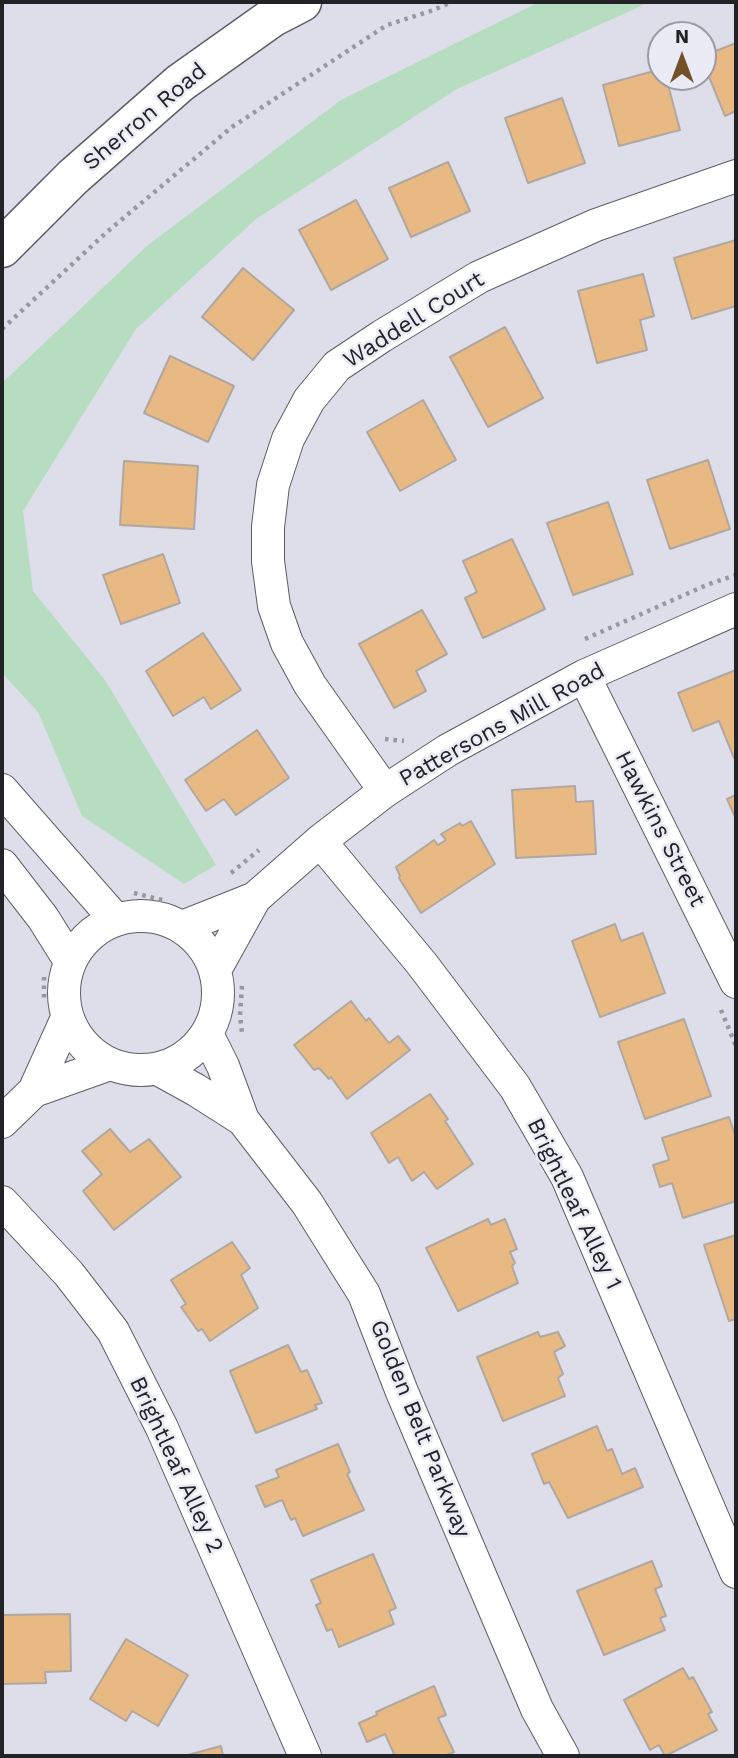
<!DOCTYPE html>
<html>
<head>
<meta charset="utf-8">
<style>
	body { margin:0 }
	#map { position:relative; width:738px; height:1758px; overflow:hidden; background:#dddee9; font-family:"Work Sans",sans-serif }
	canvas { display:block }
	.frame { position:absolute; inset:0; border:4px solid #232327; pointer-events:none }
	.north { position:absolute; left:647px; top:21px; width:70px; height:70px; box-sizing:border-box; background:#ebebf6; border:2px solid #9b9ba3; border-radius:50%; rotate:0deg; font-size:19px; font-weight:700; line-height:28px; text-align:center; color:#232327 }
	.north::after { content:''; display:block; margin:auto; width:24px; height:32px; background:#725128; clip-path:polygon(50% 0,100% 100%,50% 72%,0 100%) }
</style>
</head>
<body>
<div id="map">
<canvas width="738" height="1758"></canvas>
<div class="frame"></div>
<div class="north">N</div>
</div>
<script>
const c = document.querySelector('canvas').getContext('2d');
c.lineJoin = 'round';
function fillPath(path, color) {
  c.fillStyle = color;
  c.fill(path, 'evenodd');
}
function shape(rows) {
  const path = new Path2D();
  for (const r of rows) {
    if (r.length === 3) {
      path.moveTo(r[0] + r[2], r[1]);
      path.arc(r[0], r[1], r[2], 0, 2 * Math.PI);
      continue;
    }
    path.moveTo(r[0], r[1]);
    for (let i = 2; i < r.length; i += 2) path.lineTo(r[i], r[i + 1]);
  }
  return path;
}
function trace(path, color, width, dash) {
  c.strokeStyle = color;
  c.lineWidth = width;
  c.lineCap = dash ? 'butt' : 'round';
  c.setLineDash(dash || []);
  c.stroke(path);
}
function drawText(font, color, halo, rows, align = 'center') {
  c.font = font + ' "Work Sans",sans-serif';
  c.lineWidth = 5;
  c.setLineDash([]);
  c.textBaseline = 'middle';
  c.strokeStyle = halo;
  c.fillStyle = color;
  for (const [text, x, y, turn = 0] of rows) {
    c.save();
    c.translate(x, y);
    c.rotate((+turn || 0) * Math.PI / 180);
    c.textAlign = isNaN(turn) ? turn : align;
    if (halo) c.strokeText(text, 0, 0);
    c.fillText(text, 0, 0);
    c.restore();
  }
}
fillPath(shape([
	[539,2,650,2,457,89,256,219,136,329,23,511,33,591,105,680,216,865,184,884,82,816,38,712,2,673,2,383,148,245,341,100]
]), '#b7ddc1');
const building = shape([
	[736,43,736,111,725,116,703,62,703,56,736,43],
	[661,69,661,77,666,77,680,130,619,146,603,85,661,69],
	[562,98,585,163,528,183,505,118,562,98],
	[448,162,470,211,411,237,389,188,448,162],
	[356,200,388,259,331,290,299,230,356,200],
	[736,240,736,306,692,319,674,258,736,240],
	[243,268,294,310,253,360,202,317,243,268],
	[643,274,654,316,640,320,647,350,597,363,578,291,643,274],
	[505,327,543,398,488,427,450,357,505,327],
	[170,356,234,386,208,442,144,413,170,356],
	[423,400,456,460,400,491,367,432,423,400],
	[708,460,730,529,670,549,647,480,708,460],
	[124,461,198,466,194,529,120,525,124,461],
	[608,502,633,574,573,595,547,523,608,502],
	[512,539,545,609,483,638,465,598,477,592,463,561,512,539],
	[163,554,180,603,121,624,103,575,163,554],
	[422,610,447,654,416,671,426,691,394,708,359,644,422,610],
	[203,633,241,690,211,709,204,697,173,716,146,671,203,633],
	[736,670,736,757,734,758,719,721,693,731,678,693,736,670],
	[257,730,289,778,236,815,224,799,206,811,185,780,257,730],
	[575,786,576,802,593,801,596,854,516,858,512,790,575,786],
	[736,795,736,819,727,799,736,795],
	[471,821,495,864,421,913,399,878,400,876,396,867,434,840,438,845,446,840,441,834,460,823,462,826,471,821],
	[615,924,621,941,643,933,665,993,600,1017,572,941,615,924],
	[351,1001,366,1021,369,1018,389,1043,398,1036,410,1050,347,1099,331,1077,329,1079,319,1068,314,1070,294,1045,351,1001],
	[684,1019,711,1096,645,1119,618,1042,684,1019],
	[430,1094,448,1119,445,1121,473,1164,437,1189,424,1172,412,1181,398,1157,389,1163,371,1133,430,1094],
	[729,1117,736,1138,736,1201,683,1218,672,1183,660,1187,653,1165,669,1160,662,1138,729,1117],
	[110,1129,130,1152,149,1139,181,1177,114,1230,83,1191,102,1174,82,1151,110,1129],
	[488,1219,491,1225,505,1219,517,1249,510,1252,515,1263,512,1266,518,1283,458,1311,426,1248,488,1219],
	[736,1235,736,1319,729,1321,704,1245,736,1235],
	[232,1242,250,1268,241,1275,258,1308,210,1341,202,1329,198,1331,181,1307,186,1304,171,1280,232,1242],
	[538,1332,540,1337,558,1332,565,1346,554,1352,563,1374,558,1378,565,1396,503,1421,477,1357,538,1332],
	[288,1345,301,1372,307,1370,322,1403,315,1405,317,1409,256,1433,230,1371,288,1345],
	[597,1426,607,1451,612,1449,622,1474,635,1468,643,1487,568,1518,549,1482,544,1484,532,1454,597,1426],
	[338,1444,350,1472,347,1474,364,1510,303,1536,295,1518,291,1520,282,1500,265,1507,256,1486,279,1477,276,1470,338,1444],
	[373,1554,396,1608,389,1611,394,1624,339,1647,332,1629,327,1631,316,1605,321,1603,311,1580,373,1554],
	[652,1561,662,1586,655,1589,666,1616,660,1618,665,1630,604,1655,577,1591,652,1561],
	[70,1614,71,1671,45,1672,46,1683,2,1684,2,1615,70,1614],
	[126,1639,188,1675,158,1726,132,1711,126,1721,90,1699,126,1639],
	[683,1668,689,1679,693,1677,712,1712,708,1714,717,1730,665,1756,659,1745,650,1750,624,1700,683,1668],
	[434,1686,446,1715,438,1718,454,1752,444,1756,395,1756,385,1734,367,1742,359,1723,377,1715,376,1712,434,1686],
	[221,1746,223,1756,184,1756,221,1746]
]);
fillPath(building, '#e9b984');
trace(building, '#b0a8a0', 2);
const minor = shape([
	[584,676,736,982],
	[2,790,116,920],
	[385,791,310,685,287,643,274,606,268,561,268,527,273,485,288,439,309,400,337,366,382,336,479,277,596,225,736,176],
	[320,841,422,964,515,1087,567,1177,736,1572],
	[2,865,43,918,70,961],
	[141,993,77],
	[182,927,255,898],
	[215,970,255,898,320,841,385,791,448,750,584,676,736,609],
	[207,1034,223,1066,243,1120,307,1203,364,1294,402,1392,537,1709,563,1756],
	[158,1069,196,1090,243,1120],
	[34,1091,110,1064],
	[2,1122,34,1091,67,1018],
	[2,1202,69,1274,113,1331,162,1428,305,1756]
]);
const major = shape([
	[2,248,73,177,180,83,273,17,302,2]
]);
trace(minor, '#5d5e67', 34);
trace(major, '#5d5e67', 41);
trace(shape([
	[2,329,108,231,232,127,387,25,434,10,451,2],
	[585,639,709,584,736,575],
	[385,739,404,741],
	[231,873,259,850],
	[134,893,166,901],
	[44,977,44,1000],
	[242,986,240,1015,242,1033],
	[721,1010,736,1046]
]), '#9797a0', 4.5, [3.5, 5]);
trace(minor, '#fff', 32);
trace(major, '#fff', 38);
drawText('23px', '#232327', '#ebebf6', [
	["Sherron Road",145,117,-40],
	["Waddell Court",414,320,-32],
	["Pattersons Mill Road",502,725,-29],
	["Hawkins Street",660,829,63],
	["Brightleaf Alley 1",574,1204,64],
	["Golden Belt Parkway",420,1429,68],
	["Brightleaf Alley 2",176,1465,65]
]);
</script>
</body>
</html>
